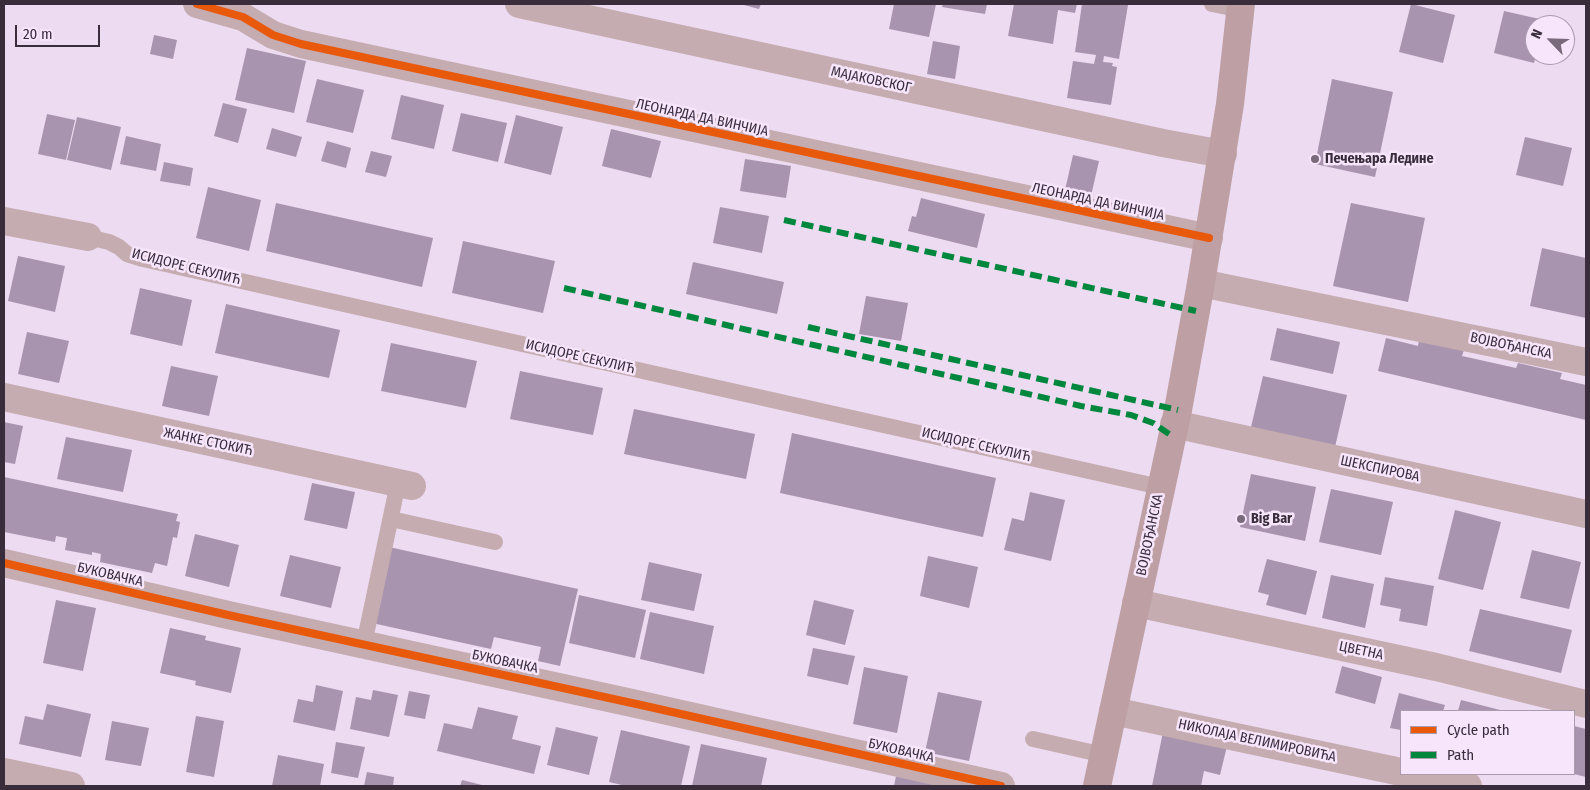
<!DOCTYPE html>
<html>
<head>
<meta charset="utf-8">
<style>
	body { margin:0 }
	#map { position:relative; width:1590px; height:790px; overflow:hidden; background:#ecdbf1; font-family:"Fira Sans Condensed",sans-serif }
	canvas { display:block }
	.frame { position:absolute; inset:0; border:5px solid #392d3c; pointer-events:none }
	.legend { position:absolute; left:1400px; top:710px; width:175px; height:65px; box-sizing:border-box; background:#f7e5fc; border:1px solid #ab9baf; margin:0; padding:6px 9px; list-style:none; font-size:15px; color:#392d3c }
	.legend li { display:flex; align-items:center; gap:10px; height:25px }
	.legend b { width:25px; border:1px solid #ab9baf }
	.north { position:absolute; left:1525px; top:15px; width:50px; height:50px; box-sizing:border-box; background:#f7e5fc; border:1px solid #ab9baf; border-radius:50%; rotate:294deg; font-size:14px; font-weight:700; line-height:20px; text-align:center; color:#392d3c }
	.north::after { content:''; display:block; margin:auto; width:18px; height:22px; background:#786a7b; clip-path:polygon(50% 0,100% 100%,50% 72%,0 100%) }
	.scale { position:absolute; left:15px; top:25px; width:85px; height:22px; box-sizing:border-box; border:2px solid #392d3c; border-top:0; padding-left:6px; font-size:15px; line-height:18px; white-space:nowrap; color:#392d3c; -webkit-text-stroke:4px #f7e5fc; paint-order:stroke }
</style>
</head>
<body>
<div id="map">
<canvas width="1590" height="790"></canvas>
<div class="frame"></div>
<ul class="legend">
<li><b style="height:6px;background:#e8590c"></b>Cycle path</li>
<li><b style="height:6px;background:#00873e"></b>Path</li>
</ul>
<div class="north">N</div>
<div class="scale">20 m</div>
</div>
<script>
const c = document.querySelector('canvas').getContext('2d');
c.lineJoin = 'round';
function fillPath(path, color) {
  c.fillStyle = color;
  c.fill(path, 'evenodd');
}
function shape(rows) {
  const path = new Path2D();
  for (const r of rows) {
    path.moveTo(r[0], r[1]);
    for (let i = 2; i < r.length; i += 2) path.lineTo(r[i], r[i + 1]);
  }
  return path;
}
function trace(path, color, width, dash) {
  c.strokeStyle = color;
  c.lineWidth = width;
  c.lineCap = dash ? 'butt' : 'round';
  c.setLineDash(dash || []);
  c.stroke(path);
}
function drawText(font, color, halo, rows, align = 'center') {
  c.font = font + ' "Fira Sans Condensed",sans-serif';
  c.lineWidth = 5;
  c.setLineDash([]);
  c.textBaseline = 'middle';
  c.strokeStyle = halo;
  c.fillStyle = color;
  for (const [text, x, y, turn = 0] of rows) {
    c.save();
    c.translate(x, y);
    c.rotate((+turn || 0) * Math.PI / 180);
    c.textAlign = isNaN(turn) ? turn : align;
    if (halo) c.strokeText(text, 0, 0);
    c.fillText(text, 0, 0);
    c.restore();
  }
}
fillPath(shape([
	[740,4,761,4,759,9],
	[894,4,936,4,929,37,889,29],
	[943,4,987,4,985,14,942,7],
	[1014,4,1077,4,1075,13,1058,10,1053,44,1008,36],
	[1082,4,1128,5,1119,59,1104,56,1103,62,1113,63,1112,66,1117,67,1111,105,1067,98,1073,61,1094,64,1096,55,1075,52],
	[1411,4,1455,15,1443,63,1399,52],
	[1504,11,1544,20,1543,25,1535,25,1536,55,1534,63,1494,53],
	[154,35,177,40,173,59,150,54],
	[933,41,960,46,955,79,927,74],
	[247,48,306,61,294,113,235,100],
	[317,79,364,90,353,133,306,122],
	[1332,79,1393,92,1375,177,1315,164],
	[401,95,444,105,434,149,391,139],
	[223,103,247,109,238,143,214,136],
	[461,113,507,123,498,162,452,151],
	[47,114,75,120,66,160,38,154],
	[516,115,563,127,551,175,504,163],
	[77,117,121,127,111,170,67,160],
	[272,128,302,137,296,157,266,149],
	[611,129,661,141,651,178,602,166],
	[126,136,161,144,156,171,120,164],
	[1525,137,1572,148,1563,186,1516,175],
	[327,141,351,148,346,168,321,161],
	[371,151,392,156,386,177,365,172],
	[1073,155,1099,161,1091,196,1065,190],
	[745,159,791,166,786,198,740,191],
	[164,162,193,168,190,186,160,181],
	[208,187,261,200,249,251,196,238],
	[921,198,985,214,977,248,908,231,912,216,916,217],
	[276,203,433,238,422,287,266,251],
	[1351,203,1425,218,1408,302,1333,286],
	[720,207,769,216,762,253,713,243],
	[463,241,555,261,543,313,452,293],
	[1542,248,1586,258,1586,318,1530,306],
	[18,256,65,266,55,312,8,301],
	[693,262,784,282,777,314,686,294],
	[140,288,192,300,182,346,130,334],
	[866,296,908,303,901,341,859,334],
	[226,304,340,330,329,378,215,353],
	[1277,328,1340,342,1333,374,1270,360],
	[27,332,69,341,59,383,18,374],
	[1386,338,1418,346,1419,340,1464,350,1462,356,1516,368,1518,363,1562,373,1560,379,1586,385,1586,420,1378,371],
	[391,343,477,361,466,408,381,391],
	[171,366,218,376,209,416,162,406],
	[520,371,603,388,593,435,510,419],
	[1263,376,1347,395,1335,447,1251,427],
	[634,409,755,434,746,479,624,454],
	[4,422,23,426,15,464,4,462],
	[792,433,996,478,983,537,780,493],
	[66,437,132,450,123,492,57,479],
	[1251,474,1316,487,1305,541,1240,527],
	[4,477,178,514,176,521,180,522,177,538,173,537,167,566,155,563,152,573,100,562,101,554,92,552,92,555,65,550,67,538,56,536,55,542,4,532],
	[312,483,355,492,347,529,304,520],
	[1331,489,1393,502,1381,555,1319,542],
	[1030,492,1065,500,1051,561,1004,550,1012,518,1024,521],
	[1455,510,1501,522,1483,590,1438,579],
	[195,534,239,545,229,587,185,576],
	[389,547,578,589,560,666,538,661,541,647,494,637,491,649,372,623],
	[1532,550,1581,562,1569,609,1520,598],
	[290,555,341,567,331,608,280,596],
	[928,556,978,567,969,608,920,596],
	[1267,559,1317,571,1306,615,1266,605,1269,595,1258,592],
	[649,562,702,574,694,611,641,600],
	[1331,575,1374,584,1365,628,1322,618],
	[1385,577,1434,586,1427,626,1399,621,1401,609,1380,605],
	[579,595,646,610,635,658,569,643],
	[56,600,96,608,83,671,43,663],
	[814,600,854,610,845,645,806,635],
	[1480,609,1572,630,1561,673,1469,651],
	[650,612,714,626,704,674,640,659],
	[170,628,206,636,205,640,241,648,231,693,195,685,196,681,160,673],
	[813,648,855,656,848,685,807,676],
	[1342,666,1382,677,1375,704,1335,693],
	[864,667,908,676,897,733,853,724],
	[316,685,343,691,335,731,293,722,298,699,313,702],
	[373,690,398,695,389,737,350,729,356,697,371,700],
	[409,691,430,695,425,719,404,715],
	[938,692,982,701,969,761,925,752],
	[1399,693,1445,705,1443,711,1401,711,1401,730,1390,728],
	[1461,700,1504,711,1458,711],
	[47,704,91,714,81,757,19,744,25,716,43,720],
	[478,707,518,716,512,739,541,746,534,774,437,751,444,723,472,729],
	[196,716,224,721,214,777,186,772],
	[112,721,149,728,141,766,105,760],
	[1574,726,1586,729,1586,777,1574,774],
	[556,727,598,737,589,775,547,765],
	[621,730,690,746,681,786,626,786,609,782],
	[1163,732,1227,746,1220,775,1204,771,1201,786,1152,786],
	[336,742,365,747,358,778,331,773],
	[701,744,767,758,761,786,692,786],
	[278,755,324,764,320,786,272,786],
	[367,772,394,777,393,786,364,786],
	[896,776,936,785,936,786,894,786],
	[462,780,486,786,460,786]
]), '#a894ae');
trace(shape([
	[1212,4,1241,10],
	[88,237,109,242,119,247,127,254,143,259,1160,487],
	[391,519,495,542],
	[364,644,398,483],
	[1033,739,1104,755]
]), '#c5acb0', 16);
trace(shape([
	[197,4,243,17,273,35,301,44,1209,238],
	[519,4,1163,143,1223,154],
	[4,221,88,237],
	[1201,283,1586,362],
	[4,397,412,486],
	[1174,424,1586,514],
	[4,563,228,615,641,705,1001,786],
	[1136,603,1436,667,1586,704],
	[1113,711,1401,772],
	[4,772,71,786],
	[1410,774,1468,786]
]), '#c5acb0', 28);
trace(shape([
	[1097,786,1178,410,1201,283,1230,104,1241,4]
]), '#bea0a4', 28);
trace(shape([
	[784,220,1196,311],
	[564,288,1081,406,1131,415,1153,423,1172,436],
	[808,327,1178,410]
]), '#00873e', 6, [12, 6]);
trace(shape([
	[197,4,243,17,273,35,301,44,1209,238],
	[4,563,228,615,641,705,1001,786]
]), '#e8590c', 8);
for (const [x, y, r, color] of [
	[1315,159,5,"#786a7b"],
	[1241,519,5,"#786a7b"]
]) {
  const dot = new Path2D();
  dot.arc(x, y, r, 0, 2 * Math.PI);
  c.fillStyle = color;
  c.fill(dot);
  trace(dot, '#f7e5fc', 2);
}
drawText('14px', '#392d3c', '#f7e5fc', [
	["МАЈАКОВСКОГ",871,80,12],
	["ЛЕОНАРДА ДА ВИНЧИЈА",702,118,12],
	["ЛЕОНАРДА ДА ВИНЧИЈА",1098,202,12],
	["ИСИДОРЕ СЕКУЛИЋ",186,267,14],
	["ВОЈВОЂАНСКА",1511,346,12],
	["ИСИДОРЕ СЕКУЛИЋ",580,357,13],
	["ЖАНКЕ СТОКИЋ",208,442,12],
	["ИСИДОРЕ СЕКУЛИЋ",976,445,13],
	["ШЕКСПИРОВА",1380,469,12],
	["ВОЈВОЂАНСКА",1150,535,-78],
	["БУКОВАЧКА",110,575,13],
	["ЦВЕТНА",1361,651,12],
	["БУКОВАЧКА",505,662,12],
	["НИКОЛАЈА ВЕЛИМИРОВИЋА",1257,741,12],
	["БУКОВАЧКА",901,751,13]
]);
drawText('bold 14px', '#392d3c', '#f7e5fc', [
	["Печењара Ледине",1325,159],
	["Big Bar",1251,519]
], 'left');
</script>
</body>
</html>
